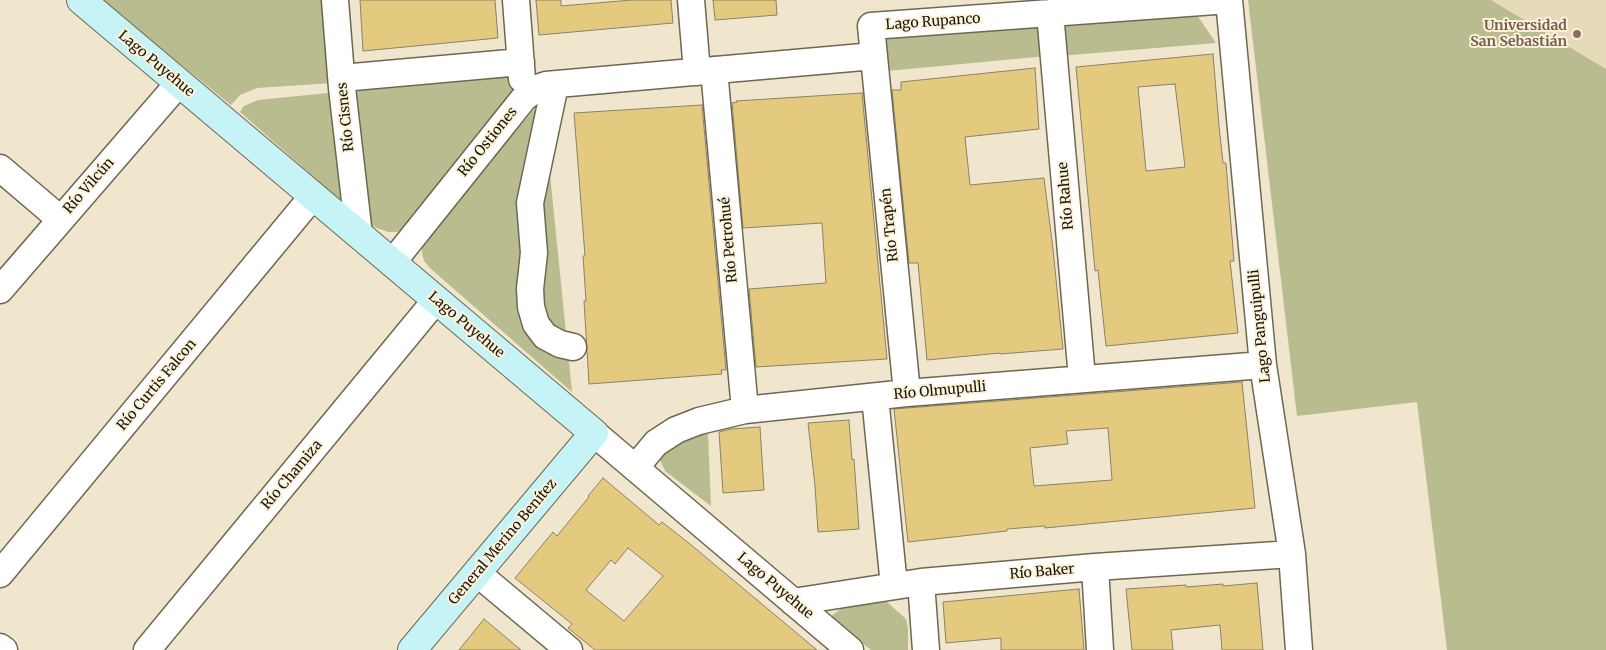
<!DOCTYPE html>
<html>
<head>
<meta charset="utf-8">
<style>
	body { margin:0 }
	canvas { display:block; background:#efe6cd }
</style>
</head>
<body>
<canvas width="1606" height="650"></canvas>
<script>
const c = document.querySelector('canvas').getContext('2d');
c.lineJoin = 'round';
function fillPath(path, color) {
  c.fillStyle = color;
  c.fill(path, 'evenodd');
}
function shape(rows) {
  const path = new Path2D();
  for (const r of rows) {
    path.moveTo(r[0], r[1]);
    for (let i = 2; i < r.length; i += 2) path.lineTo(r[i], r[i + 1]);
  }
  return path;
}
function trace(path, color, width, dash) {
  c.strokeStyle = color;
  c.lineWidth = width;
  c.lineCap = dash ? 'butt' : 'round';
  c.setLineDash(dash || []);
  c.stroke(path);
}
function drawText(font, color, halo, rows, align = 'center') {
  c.font = font + ' Merriweather,serif';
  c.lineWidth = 4;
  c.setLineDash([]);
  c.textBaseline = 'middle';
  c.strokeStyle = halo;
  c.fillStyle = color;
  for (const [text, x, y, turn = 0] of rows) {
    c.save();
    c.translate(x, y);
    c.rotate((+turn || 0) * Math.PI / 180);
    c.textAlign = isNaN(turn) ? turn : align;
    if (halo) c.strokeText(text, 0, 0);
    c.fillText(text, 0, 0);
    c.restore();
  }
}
fillPath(shape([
	[1491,0,1606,0,1606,69]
]), '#e5dab9');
fillPath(shape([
	[101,0,328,0,333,83,257,88,240,95,231,105],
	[1248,0,1491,0,1606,69,1606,650,1447,650,1417,402,1297,416],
	[1191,12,1199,18,1216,43,1059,56,1060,20],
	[1038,21,1047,56,887,71,881,51,887,34],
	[503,73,509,78,513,88,513,97,406,228,397,232,388,232,374,227,367,218,352,93,358,86],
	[338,92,345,198,340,200,240,112,244,106,258,100],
	[539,104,543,105,572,392,431,269,424,261,422,253,422,244,425,237],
	[708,433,711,506,665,471,660,460,663,451,688,436],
	[887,602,906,619,908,629,908,650,871,650,830,617,844,606]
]), '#b9bc8f');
const building = shape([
	[360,0,495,0,498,38,363,51,360,0],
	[536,0,561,0,561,6,632,0,671,0,673,23,539,35,536,0],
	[713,0,776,0,777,15,715,20,713,0],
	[1213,54,1219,126,1223,163,1226,163,1228,189,1234,261,1230,261,1238,333,1106,346,1098,270,1095,271,1076,67,1213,54],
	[1175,84,1185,167,1146,171,1138,87,1175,84],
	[1035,68,1039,129,965,137,970,185,1044,178,1053,249,1063,349,1000,354,1000,353,927,360,918,263,909,263,892,90,901,90,901,82,1035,68],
	[862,93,887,359,756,367,749,289,826,283,822,223,743,228,732,103,737,102,736,101,862,93],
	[702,105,726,370,721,370,722,374,589,384,584,301,586,301,583,256,585,256,574,113,702,105],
	[1242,382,1255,508,1045,528,1045,526,1007,529,1007,531,908,542,894,409,1242,382],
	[1108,428,1112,480,1034,486,1030,448,1068,444,1066,431,1108,428],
	[849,420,852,460,854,459,859,529,818,532,815,486,808,423,849,420],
	[760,427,764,490,723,493,719,432,731,429,760,427],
	[603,478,659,525,662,522,690,544,817,650,595,650,568,628,572,624,515,578,553,532,557,536,589,497,588,496,603,478],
	[628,548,663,576,624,621,586,590,611,560,615,564,628,548],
	[1257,583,1263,650,1222,650,1220,625,1171,630,1173,650,1132,650,1126,589,1186,585,1186,587,1223,584,1223,586,1257,583],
	[1079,589,1084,650,1001,650,1001,638,946,643,943,602,1079,589],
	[484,619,521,650,459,650,484,619]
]);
fillPath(building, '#e4ca7e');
trace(building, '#8a826a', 1);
const street = shape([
	[335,0,342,88,359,235],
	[516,0,522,79],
	[691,0,697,72],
	[1229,0,1263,365,1292,554,1299,650],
	[1050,13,1082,378],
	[714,70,745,410],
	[342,78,521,62],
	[555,85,530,203,534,253,530,289,531,307,536,324,545,336,560,344,573,347],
	[0,168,60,219],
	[392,263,524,98,537,88,546,85,874,56],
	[0,290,179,83],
	[907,393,871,26,1229,0],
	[875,397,894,586],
	[594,433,850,650],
	[635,468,656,443,676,430,699,421,745,410,907,393,1263,365],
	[1095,567,1100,650],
	[477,573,569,650],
	[0,574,313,196],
	[921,582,926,650],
	[793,602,921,582,1095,567,1292,554],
	[0,647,4,650],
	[147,650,436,300]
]);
const secondary = shape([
	[81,0,594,433,412,650]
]);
trace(street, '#6f6751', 29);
trace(secondary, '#6f6751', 30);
trace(street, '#fff', 26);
trace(secondary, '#c5f3f6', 28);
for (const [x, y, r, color] of [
	[1577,34,5,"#8d6e63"]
]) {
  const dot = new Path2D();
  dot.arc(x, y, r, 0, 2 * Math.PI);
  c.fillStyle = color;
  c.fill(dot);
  trace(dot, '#fcf3da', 2);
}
drawText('14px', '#18150c', '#fcf3da', [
	["Lago Rupanco",933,22,-4],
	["Lago Puyehue",156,64,40],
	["Río Cisnes",346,117,-96],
	["Río Ostiones",488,142,-51],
	["Río Vilcún",89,186,-49],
	["Río Rahue",1066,196,-95],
	["Río Trapén",890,225,-96],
	["Río Petrohué",729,240,-95],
	["Lago Puyehue",466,325,40],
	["Lago Panguipulli",1260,326,-96],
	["Río Curtis Falcon",157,385,-50],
	["Río Olmupulli",940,391,-5],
	["Río Chamiza",292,475,-50],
	["General Merino Benítez",503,542,-50],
	["Río Baker",1042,572,-5],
	["Lago Puyehue",775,586,40]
]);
drawText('bold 14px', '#785e54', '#fcf3da', [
	["Universidad",1567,26],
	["San Sebastián",1567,42]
], 'right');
</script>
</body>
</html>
